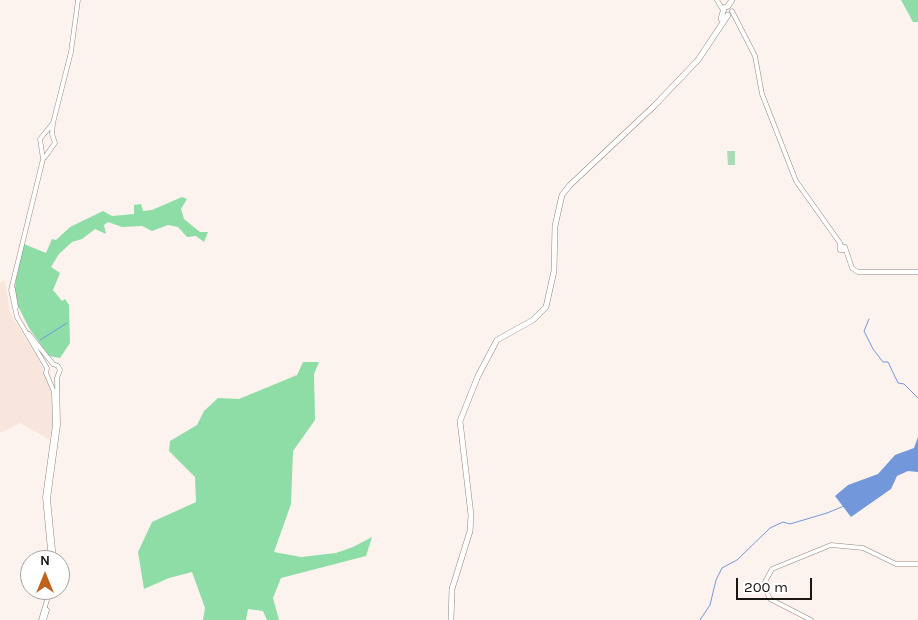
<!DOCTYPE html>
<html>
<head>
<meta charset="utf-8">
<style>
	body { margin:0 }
	#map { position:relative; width:918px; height:620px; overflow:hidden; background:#fdf3ee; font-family:Karla,sans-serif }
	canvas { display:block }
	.north { position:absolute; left:20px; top:550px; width:50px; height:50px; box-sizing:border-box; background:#fff; border:1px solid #a4a2a1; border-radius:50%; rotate:0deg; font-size:14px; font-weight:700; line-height:20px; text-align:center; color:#1c1613 }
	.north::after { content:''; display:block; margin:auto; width:18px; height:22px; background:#c0611c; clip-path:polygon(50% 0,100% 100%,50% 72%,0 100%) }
	.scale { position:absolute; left:736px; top:578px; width:76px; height:22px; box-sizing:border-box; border:2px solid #1c1613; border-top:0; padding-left:6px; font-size:15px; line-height:18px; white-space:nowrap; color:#1c1613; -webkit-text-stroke:4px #fff; paint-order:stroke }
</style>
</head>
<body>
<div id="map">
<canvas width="918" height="620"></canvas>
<div class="north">N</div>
<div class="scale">200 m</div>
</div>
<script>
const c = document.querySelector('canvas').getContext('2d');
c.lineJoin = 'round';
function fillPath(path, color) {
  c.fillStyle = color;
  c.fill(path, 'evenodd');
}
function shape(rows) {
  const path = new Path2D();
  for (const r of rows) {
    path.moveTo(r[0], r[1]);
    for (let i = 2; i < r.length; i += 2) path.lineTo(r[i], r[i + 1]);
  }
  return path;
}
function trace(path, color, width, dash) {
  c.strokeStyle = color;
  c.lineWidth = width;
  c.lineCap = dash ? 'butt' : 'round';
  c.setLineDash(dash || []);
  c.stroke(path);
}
fillPath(shape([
	[5,280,10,313,39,360,50,384,53,419,50,440,20,423,0,433,0,283]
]), '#f8e6dc');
fillPath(shape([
	[727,151,735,151,735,165,728,165]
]), '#a9dbb6');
fillPath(shape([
	[901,0,918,0,918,22,913,22],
	[182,197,187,199,181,209,184,219,200,232,208,232,204,242,196,236,187,237,178,227,168,225,152,231,142,226,122,227,108,222,104,225,106,234,95,229,82,239,72,242,59,254,51,267,60,273,53,290,62,301,65,299,69,305,70,343,60,358,49,356,29,328,18,306,15,291,16,272,24,244,46,253,52,239,56,240,70,227,103,211,112,216,134,214,134,205,141,204,143,211,152,210],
	[303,362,319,362,314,374,315,420,293,451,291,504,274,552,301,557,336,553,353,547,372,537,366,556,281,578,273,598,279,620,267,620,263,611,248,609,246,620,203,620,205,608,192,572,169,578,144,589,138,552,152,522,196,502,195,477,169,451,170,441,197,425,204,411,218,398,239,399,297,375]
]), '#8edca6');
fillPath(shape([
	[918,437,918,472,908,471,897,476,891,489,851,517,835,496,848,485,878,474,895,455,914,448]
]), '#7297da');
trace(shape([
	[869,319,864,331,873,349,883,362,888,362,898,383,904,384,918,398],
	[40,340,67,323],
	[700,620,710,605,716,580,722,568,737,560,770,528,783,522,790,524,827,513,844,506]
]), '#7297da', 1);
const secondary = shape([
	[717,0,723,10],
	[732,11,755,56,762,94,796,181,840,243,840,250,844,250],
	[52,134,53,123,71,52,78,0],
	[45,157,55,143,52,134],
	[841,246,845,247,852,268,858,272,918,272],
	[13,289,16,307],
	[29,334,53,364],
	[53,364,58,366,60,370,57,378],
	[51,560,45,497,55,425,54,392,46,373,47,368,17,317,11,290,43,159,40,139,53,123],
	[54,560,48,499,58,425,57,378],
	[41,620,50,590],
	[44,620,47,610],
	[811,620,770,599,766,591,765,582,772,569,831,545,863,548,896,564,918,564]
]);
const primary = shape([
	[721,19,724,8,728,6,732,0],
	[470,532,471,515,460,421,478,376,497,340,533,320,546,307,554,271,555,226,562,195,570,185,654,106,698,60,728,15],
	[451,620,452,589,470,531]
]);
trace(secondary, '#94857d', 5);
trace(primary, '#94857d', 6);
trace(secondary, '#fff', 4);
trace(primary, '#fff', 5);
</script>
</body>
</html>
